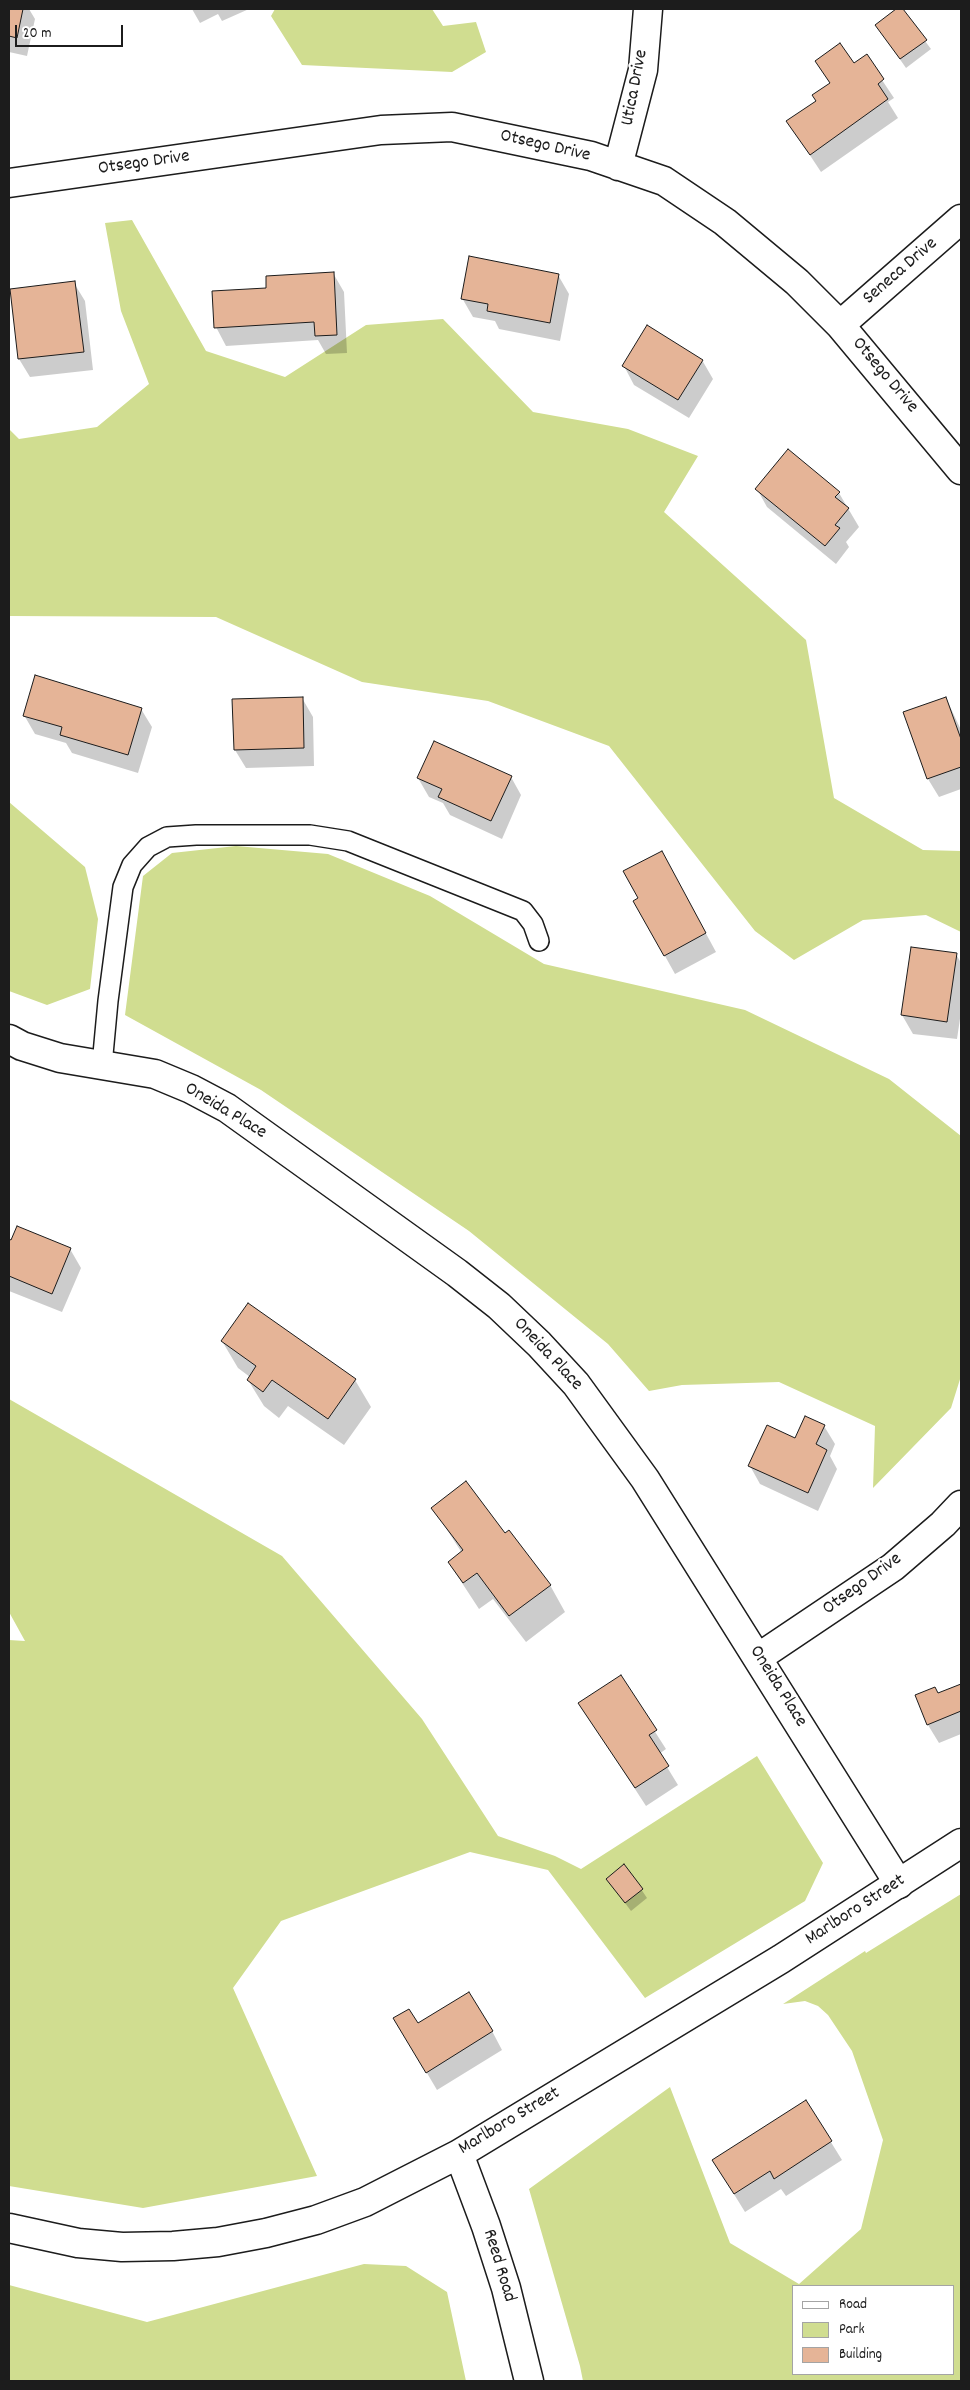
<!DOCTYPE html>
<html>
<head>
<meta charset="utf-8">
<style>
	body { margin:0 }
	#map { position:relative; width:970px; height:2390px; overflow:hidden; background:#fff; font-family:Dekko,sans-serif }
	canvas { display:block }
	.frame { position:absolute; inset:0; border:10px solid #1c1c1c; pointer-events:none }
	.legend { position:absolute; left:792px; top:2285px; width:162px; height:90px; box-sizing:border-box; background:#fff; border:1px solid #a4a4a4; margin:0; padding:6px 9px; list-style:none; font-size:15px; color:#1c1c1c }
	.legend li { display:flex; align-items:center; gap:10px; height:25px }
	.legend b { width:25px; border:1px solid #a4a4a4 }
	.scale { position:absolute; left:15px; top:25px; width:108px; height:22px; box-sizing:border-box; border:2px solid #1c1c1c; border-top:0; padding-left:6px; font-size:15px; line-height:18px; white-space:nowrap; color:#1c1c1c; -webkit-text-stroke:4px #fff; paint-order:stroke }
</style>
</head>
<body>
<div id="map">
<canvas width="970" height="2390"></canvas>
<div class="frame"></div>
<ul class="legend">
<li><b style="height:6px;background:#fff"></b>Road</li>
<li><b style="height:14px;background:#d0dd90"></b>Park</li>
<li><b style="height:14px;background:#e5b497"></b>Building</li>
</ul>
<div class="scale">20 m</div>
</div>
<script>
const c = document.querySelector('canvas').getContext('2d');
c.lineJoin = 'round';
function fillPath(path, color) {
  c.fillStyle = color;
  c.fill(path, 'evenodd');
}
function shape(rows) {
  const path = new Path2D();
  for (const r of rows) {
    path.moveTo(r[0], r[1]);
    for (let i = 2; i < r.length; i += 2) path.lineTo(r[i], r[i + 1]);
  }
  return path;
}
function trace(path, color, width, dash) {
  c.strokeStyle = color;
  c.lineWidth = width;
  c.lineCap = dash ? 'butt' : 'round';
  c.setLineDash(dash || []);
  c.stroke(path);
}
function drawText(font, color, halo, rows, align = 'center') {
  c.font = font + ' Dekko,sans-serif';
  c.lineWidth = 4.5;
  c.setLineDash([]);
  c.textBaseline = 'middle';
  c.strokeStyle = halo;
  c.fillStyle = color;
  for (const [text, x, y, turn = 0] of rows) {
    c.save();
    c.translate(x, y);
    c.rotate((+turn || 0) * Math.PI / 180);
    c.textAlign = isNaN(turn) ? turn : align;
    if (halo) c.strokeText(text, 0, 0);
    c.fillText(text, 0, 0);
    c.restore();
  }
}
fillPath(shape([
	[275,9,432,9,443,26,476,22,486,52,452,72,302,65,271,16],
	[132,220,206,351,285,377,366,325,443,319,533,412,628,429,698,456,664,512,806,640,834,798,923,850,961,851,961,932,926,915,863,920,794,960,755,931,609,746,488,701,362,682,216,617,9,616,9,429,19,439,97,427,149,384,121,311,105,223],
	[9,802,85,867,98,919,90,989,47,1005,9,991],
	[236,846,328,854,430,896,544,964,745,1010,889,1079,961,1136,961,1376,951,1408,873,1488,875,1426,779,1382,682,1385,649,1391,608,1344,469,1231,261,1090,125,1015,143,876,172,853],
	[9,1399,282,1556,422,1719,498,1836,555,1856,581,1869,757,1756,823,1863,805,1901,645,1998,548,1870,470,1852,281,1921,233,1988,317,2176,143,2208,9,2186,9,1640,25,1641,9,1612],
	[961,1894,961,2381,583,2381,580,2366,529,2189,670,2087,730,2243,799,2284,861,2229,883,2140,852,2051,828,2015,818,2006,805,2001,783,2004,865,1951,866,1953],
	[794,2286,954,2286,954,2374,794,2374],
	[364,2264,406,2266,447,2292,466,2381,9,2381,9,2285,147,2322]
]), '#d0dd90');
fillPath(shape([
	[9,9,29,9,35,19,27,56,9,52],
	[192,9,249,9,222,21,218,14,200,23],
	[898,9,901,9,931,49,906,68,876,25],
	[866,56,894,98,888,102,898,118,821,172,788,122,817,101,830,84,817,61,854,65],
	[333,273,344,292,347,353,326,354,318,340,226,346,216,327,267,289],
	[558,275,569,294,560,341,499,329,495,321,473,317,462,298],
	[74,283,85,301,93,370,30,377,19,359],
	[702,360,713,379,689,418,634,385,624,366],
	[757,489,839,493,859,527,846,542,849,547,836,564,767,507],
	[302,698,313,717,314,766,246,768,235,750],
	[946,698,961,730,961,789,939,797,928,779,905,713],
	[141,709,152,727,138,773,72,753,66,743,35,734,24,715],
	[511,777,521,795,502,839,450,815,443,803,429,797,418,778],
	[672,871,716,952,675,974,635,902],
	[956,954,961,963,961,1012,957,1039,913,1034,902,1015],
	[9,1240,70,1249,81,1268,62,1312,9,1291],
	[248,1305,355,1380,371,1407,344,1445,288,1406,279,1418,264,1406,248,1380,250,1377,238,1368,222,1341],
	[824,1426,835,1444,830,1456,837,1469,818,1511,760,1484,750,1466,796,1439],
	[433,1508,505,1535,550,1585,565,1612,526,1642,493,1599,479,1609,449,1563,462,1553],
	[620,1677,666,1749,659,1754,678,1785,646,1806,591,1721],
	[961,1685,961,1734,939,1743,928,1725,917,1695,938,1694],
	[607,1879,641,1889,647,1898,631,1911],
	[395,2019,417,2025,492,2031,502,2050,437,2090],
	[806,2102,842,2160,786,2196,781,2189,745,2212,724,2178]
]), '#0003');
const building = shape([
	[9,9,23,9,17,38,9,36,9,9],
	[896,9,903,9,927,40,900,59,875,25,896,9],
	[840,43,854,63,867,54,884,79,878,84,888,99,810,155,786,121,816,101,812,95,830,83,815,61,840,43],
	[469,256,559,274,550,323,487,311,488,304,461,299,469,256],
	[334,272,337,335,315,336,314,322,214,328,212,291,266,288,266,276,334,272],
	[75,281,84,352,18,359,10,289,75,281],
	[647,325,703,360,678,400,622,366,647,325],
	[788,449,840,492,835,497,849,508,835,525,840,528,825,546,755,489,788,449],
	[35,675,142,708,128,755,60,735,62,727,23,716,35,675],
	[303,697,304,748,234,750,232,699,303,697],
	[946,697,961,739,961,767,927,779,903,712,946,697],
	[434,741,512,776,491,821,438,797,442,789,417,778,434,741],
	[662,851,706,933,664,956,633,901,638,898,623,871,662,851],
	[911,947,957,953,947,1022,901,1015,911,947],
	[17,1226,71,1248,52,1294,9,1276,9,1239,11,1240,17,1226],
	[248,1303,356,1379,328,1419,272,1380,263,1392,247,1380,256,1366,221,1341,248,1303],
	[805,1416,825,1425,816,1444,827,1450,808,1493,748,1466,767,1425,795,1438,805,1416],
	[466,1481,505,1533,509,1530,551,1585,509,1616,477,1573,463,1583,448,1562,463,1550,431,1508,466,1481],
	[621,1675,657,1730,649,1735,669,1766,635,1788,578,1703,621,1675],
	[961,1684,961,1711,927,1725,915,1695,935,1687,938,1693,961,1684],
	[624,1864,643,1889,625,1903,606,1879,624,1864],
	[469,1992,493,2031,426,2073,393,2018,409,2009,418,2023,469,1992],
	[806,2100,832,2141,774,2179,770,2171,734,2194,712,2160,806,2100]
]);
fillPath(building, '#e5b497');
trace(building, '#1c1c1c', 1);
const service = shape([
	[102,1065,108,1001,123,887,132,865,148,847,167,837,196,835,310,835,348,841,523,911,533,924,539,941]
]);
const minor = shape([
	[618,166,643,70,648,9],
	[9,183,381,130,452,127,591,156,664,181,725,222,797,282,840,325,961,470],
	[840,325,961,219],
	[9,1039,22,1046,60,1058,155,1074,191,1089,227,1108,457,1273,499,1306,539,1344,576,1384,645,1479,899,1884],
	[759,1657,893,1567,943,1524,961,1505]
]);
const tertiary = shape([
	[459,2154,486,2226,506,2288,529,2381],
	[9,2228,78,2243,122,2247,173,2246,218,2242,266,2233,316,2220,365,2202,459,2154,781,1959,961,1843]
]);
trace(service, '#1c1c1c', 22);
trace(minor, '#1c1c1c', 31);
trace(tertiary, '#1c1c1c', 31);
trace(service, '#fff', 19);
trace(minor, '#fff', 28);
trace(tertiary, '#fff', 28);
drawText('19px', '#1c1c1c', '#fff', [
	["Utica Drive",636,88,-79],
	["Otsego Drive",545,147,13],
	["Otsego Drive",144,164,-8],
	["Seneca Drive",901,272,-41],
	["Otsego Drive",884,376,50],
	["Oneida Place",225,1112,31],
	["Oneida Place",547,1355,47],
	["Otsego Drive",863,1585,-36],
	["Oneida Place",777,1687,58],
	["Marlboro Street",856,1911,-33],
	["Marlboro Street",510,2122,-31],
	["Reed Road",498,2266,73]
]);
</script>
</body>
</html>
